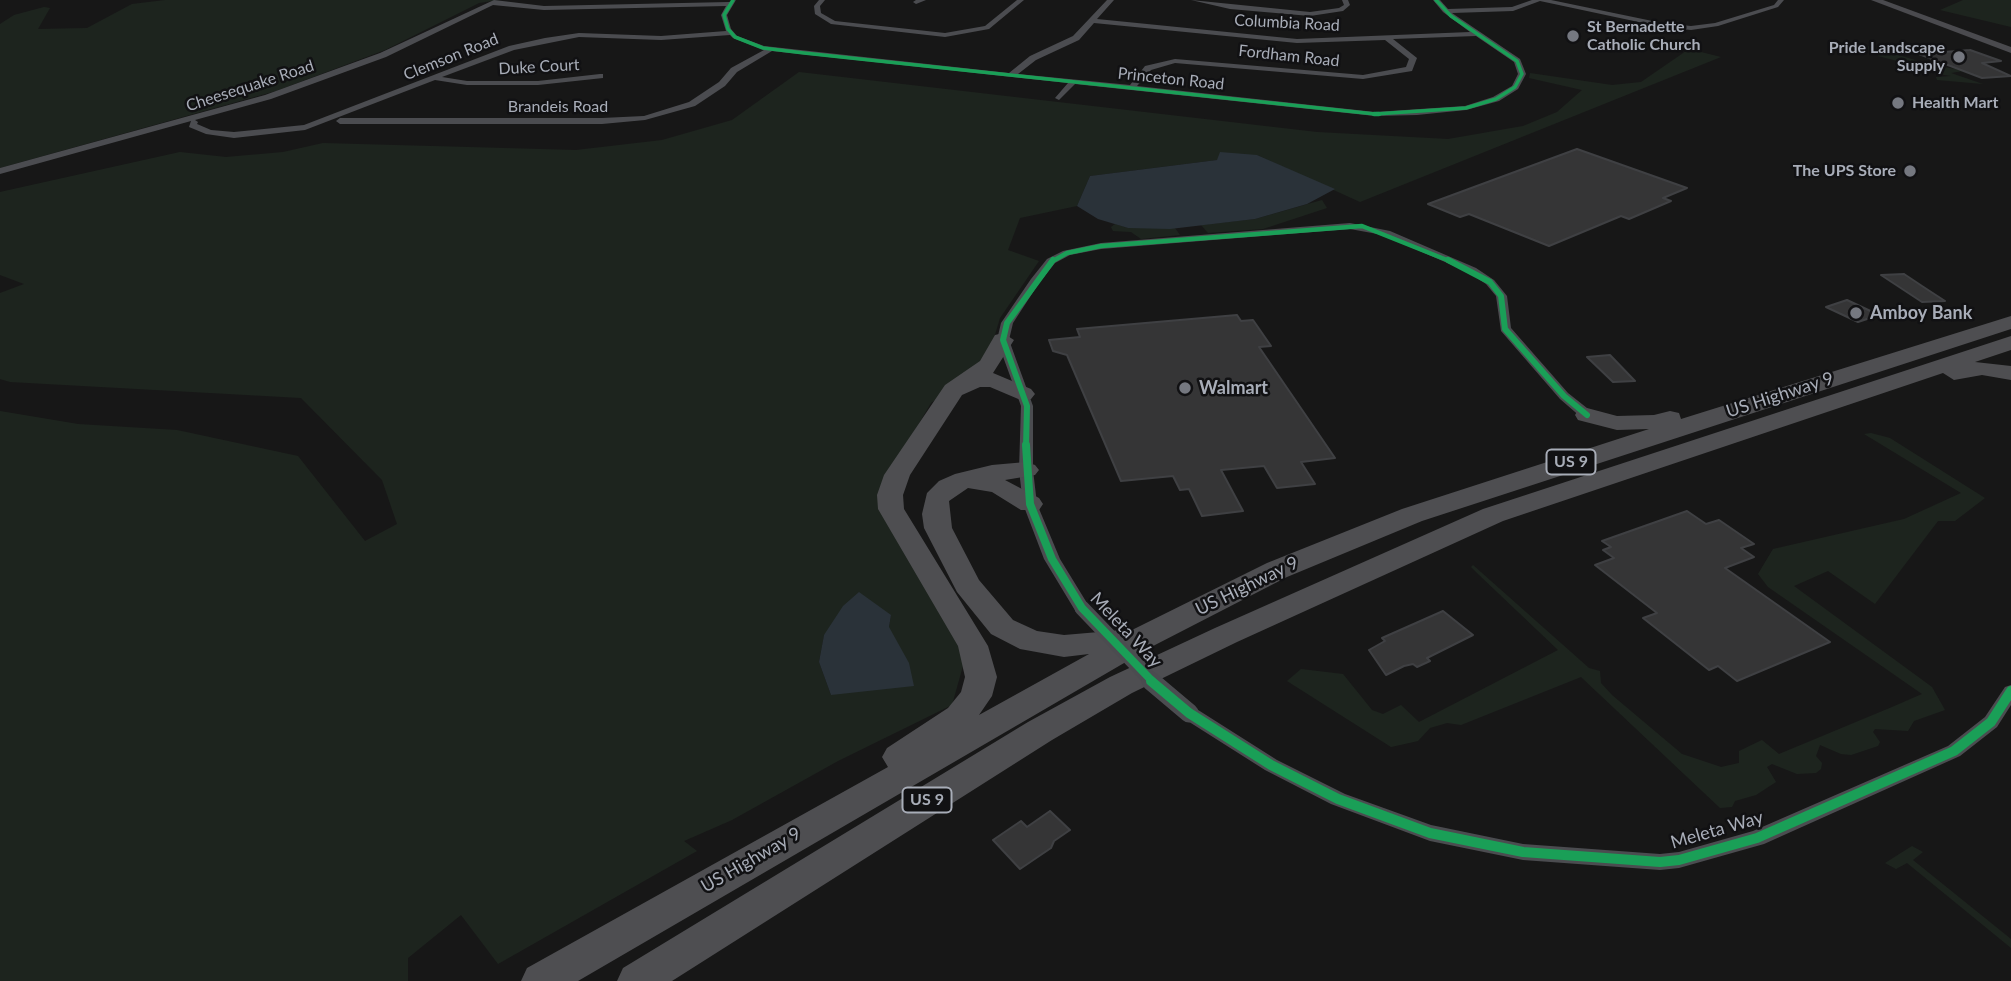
<!DOCTYPE html>
<html>
<head>
<meta charset="utf-8">
<style>
	body { margin:0 }
	canvas { display:block; background:#171717 }
</style>
</head>
<body>
<canvas width="2011" height="981"></canvas>
<script>
const c = document.querySelector('canvas').getContext('2d');
c.lineJoin = 'round';
function fillPath(path, color) {
  c.fillStyle = color;
  c.fill(path, 'evenodd');
}
function shape(rows) {
  const path = new Path2D();
  for (const r of rows) {
    path.moveTo(r[0], r[1]);
    for (let i = 2; i < r.length; i += 2) path.lineTo(r[i], r[i + 1]);
  }
  return path;
}
function trace(path, color, width, dash) {
  c.strokeStyle = color;
  c.lineWidth = width;
  c.lineCap = dash ? 'butt' : 'round';
  c.setLineDash(dash || []);
  c.stroke(path);
}
function drawText(font, color, halo, rows, align = 'center') {
  c.font = font + ' Lato,sans-serif';
  c.lineWidth = 5;
  c.setLineDash([]);
  c.textBaseline = 'middle';
  c.strokeStyle = halo;
  c.fillStyle = color;
  for (const [text, x, y, turn = 0] of rows) {
    c.save();
    c.translate(x, y);
    c.rotate((+turn || 0) * Math.PI / 180);
    c.textAlign = isNaN(turn) ? turn : align;
    if (halo) c.strokeText(text, 0, 0);
    c.fillText(text, 0, 0);
    c.restore();
  }
}
fillPath(shape([
	[165,0,499,0,479,3,385,50,276,91,0,168,0,24,14,15,44,7,50,8,38,29,87,28,132,4],
	[1963,0,2011,0,2011,27,1940,10],
	[1870,46,1931,65,1956,69,1963,71,1951,73,1983,84,1937,80,1936,77,1951,76,1919,71,1915,69,1920,68,1918,66,1895,67,1909,64,1878,56,1877,53,1864,48,1845,48],
	[1689,49,1721,57,1360,202,1257,155,1090,176,1077,206,1020,218,1008,250,1039,261,1000,318,986,365,931,403,879,491,966,655,952,705,838,761,732,820,684,841,697,851,498,964,461,915,408,958,408,981,0,981,0,411,78,424,177,430,298,456,365,541,397,524,382,480,301,398,10,382,0,379,0,293,24,284,0,275,0,192,180,152,226,157,283,152,323,143,576,150,662,140,732,120,799,72,1317,132,1448,139,1523,126,1557,112,1582,90,1529,78,1530,73,1612,85,1641,82],
	[891,615,889,627,831,695,819,662,824,635],
	[1322,200,1327,208,1263,229,1208,233,1201,225,1255,219],
	[1115,224,1128,228,1175,228,1180,235,1141,239,1131,232,1113,231,1111,227],
	[1871,433,1890,438,1985,498,1955,521,1938,521,1875,604,1828,571,1794,586,1932,687,1945,710,1914,721,1908,731,1875,729,1873,732,1880,742,1878,746,1851,755,1841,754,1820,745,1816,756,1822,763,1821,769,1816,773,1797,774,1772,764,1767,767,1776,782,1756,795,1735,801,1732,807,1720,808,1581,677,1461,725,1447,723,1430,728,1418,741,1391,747,1287,681,1301,669,1343,674,1372,710,1383,714,1401,705,1419,722,1558,650,1477,573,1471,567,1473,565,1589,668,1600,671,1601,683,1612,695,1682,754,1721,767,1739,763,1739,751,1762,740,1779,754,1892,707,1922,694,1768,587,1758,574,1773,549,1904,519,1961,493,1864,434],
	[1912,846,1923,852,1913,860,2011,939,2011,948,1907,863,1896,869,1885,863]
]), '#1d241e');
fillPath(shape([
	[1220,152,1257,155,1335,189,1307,204,1255,219,1170,229,1128,228,1098,219,1077,206,1090,176,1217,160],
	[859,592,891,615,889,627,909,663,914,686,831,695,819,662,824,635,843,606]
]), '#2a3239');
const building = shape([
	[1970,50,2001,61,1982,63,2011,76,1982,78,1919,54,1970,50],
	[1577,149,1687,188,1663,198,1671,201,1629,219,1621,216,1549,246,1469,214,1460,217,1428,204,1577,149],
	[1904,274,1922,286,1945,301,1922,302,1881,275,1904,274],
	[1847,300,1879,315,1858,322,1826,307,1847,300],
	[1237,315,1241,321,1253,320,1271,346,1259,347,1335,458,1301,462,1315,484,1277,488,1264,466,1221,470,1243,511,1202,516,1189,489,1180,490,1173,476,1121,481,1067,355,1053,351,1049,340,1080,337,1077,329,1237,315],
	[1610,355,1635,381,1613,382,1587,357,1610,355],
	[1687,511,1706,524,1719,520,1754,544,1741,548,1754,557,1725,568,1830,642,1737,681,1718,666,1709,670,1643,618,1657,613,1595,565,1614,558,1603,550,1611,547,1602,541,1687,511],
	[1443,611,1473,635,1427,658,1430,661,1417,667,1413,664,1404,666,1386,675,1369,650,1385,641,1382,638,1443,611],
	[1050,811,1070,830,1054,841,1051,848,1020,869,993,840,1021,821,1027,827,1050,811]
]);
fillPath(building, '#353536');
trace(building, '#3f4043', 2);
fillPath(shape([
	[494,0,544,6,729,2,736,0,727,15,731,29,737,36,764,46,1009,73,1030,56,1073,36,1107,0,1114,0,1097,19,1297,39,1470,32,1443,12,1433,0,1440,0,1448,9,1512,7,1532,0,1551,0,1662,23,1691,26,1715,23,1774,5,1778,0,1784,0,1778,7,1718,26,1691,30,1662,27,1540,1,1513,11,1452,13,1520,59,1526,74,1518,89,1499,101,1466,110,1417,115,1375,116,1075,84,1059,100,1055,98,1068,83,772,51,737,72,725,86,695,106,645,120,602,124,340,124,336,121,340,118,602,118,644,116,689,102,719,82,731,68,764,50,733,38,730,35,661,40,579,37,514,50,442,77,467,81,538,81,600,74,603,74,603,78,538,85,467,85,435,80,305,130,234,138,206,134,189,127,191,121,0,174,0,168,265,95,380,53,494,0],
	[493,5,544,10,726,6,721,15,726,31,661,36,579,33,545,38,509,46,304,125,234,132,211,130,197,124,198,122,195,120,271,99,386,57,493,5],
	[1094,23,1297,43,1385,40,1409,59,1406,67,1363,75,1175,59,1145,66,1130,85,1018,74,1036,60,1079,40,1094,23],
	[1476,36,1514,62,1518,74,1512,86,1493,97,1465,106,1375,112,1137,86,1151,70,1175,63,1363,79,1412,71,1417,58,1393,39,1476,36],
	[819,0,825,0,820,6,821,13,835,21,945,33,985,26,1017,0,1024,0,989,29,945,37,831,24,815,14,814,6,819,0],
	[926,0,916,4,913,2,916,0,926,0],
	[1191,0,1310,12,1339,8,1344,5,1342,0,1348,0,1350,5,1343,11,1310,16,1230,9,1191,0],
	[1350,223,1390,231,1476,268,1494,280,1507,296,1511,328,1568,393,1592,412,1593,415,1592,418,1582,418,1560,399,1501,331,1496,296,1486,284,1468,272,1383,235,1350,229,1101,249,1070,255,1055,263,1039,283,1013,323,1009,340,1033,406,1033,470,1037,504,1060,559,1090,608,1088,612,1082,613,1076,612,1044,559,1023,504,1019,470,1021,406,997,340,1001,323,1031,279,1047,259,1063,251,1101,243,1350,223],
	[2011,685,2011,705,1997,727,1960,756,1764,844,1679,868,1660,870,1523,860,1430,841,1331,804,1265,770,1183,718,1180,713,1183,708,1189,706,1195,708,1277,760,1345,794,1431,825,1523,844,1660,854,1679,852,1753,831,1948,746,1985,717,2005,687,2011,685]
]), '#4b4c50');
fillPath(shape([
	[1871,0,1883,0,2011,47,2011,53,1871,0]
]), '#4a4a4e');
fillPath(shape([
	[2011,316,2011,329,1422,521,1287,577,1155,645,578,981,521,981,527,968,888,767,882,757,887,748,948,708,961,692,965,677,958,646,878,509,877,495,884,475,945,385,980,361,995,335,1003,333,1014,340,993,373,1031,389,1035,394,1031,399,1023,401,990,387,980,387,962,395,910,475,903,495,904,509,988,646,997,677,992,696,979,715,1089,654,1064,657,1020,649,991,634,957,592,924,528,922,514,927,493,939,481,955,474,992,465,1026,462,1035,465,1039,470,1035,475,1005,480,1039,498,1043,504,1039,510,1021,510,992,492,968,488,949,501,952,528,979,580,1013,620,1037,631,1064,635,1134,629,1267,563,1402,509,1649,429,1617,430,1578,420,1575,415,1578,410,1587,408,1617,416,1654,415,1670,411,1679,413,1681,419,2011,316],
	[2011,336,2011,350,1975,362,2011,366,2011,380,1982,375,1954,380,1943,373,1503,521,1237,642,1132,693,1052,740,672,981,617,981,623,968,1028,722,1110,677,1215,628,1483,509,2011,336]
]), '#4e4e51');
trace(shape([
	[1082,608,1153,682]
]), '#4b4c50', 15);
trace(shape([
	[1151,681,1189,713]
]), '#4b4c50', 19);
trace(shape([
	[733,0,724,15,728,29,735,37,763,48,804,53,1375,114,1466,108,1496,99,1515,87,1522,74,1517,61,1451,16,1436,0]
]), '#1a9f57', 3.5);
trace(shape([
	[1374,114,1379,114],
	[1051,262,1067,253,1101,246,1362,226,1452,262]
]), '#1a9f57', 4.5);
trace(shape([
	[1448,260,1490,282,1501,296,1505,329,1564,396,1587,415],
	[1026,447,1027,406,1003,340,1007,323,1053,260]
]), '#1a9f57', 6);
trace(shape([
	[1026,445,1030,504,1052,559,1082,608,1153,682]
]), '#1a9f57', 8);
trace(shape([
	[1151,681,1189,713,1271,765,1338,799,1430,833,1523,852,1660,862,1679,860,1757,838,1954,751,1991,722,2011,691]
]), '#1a9f57', 10);
for (const [x, y, r, color] of [
	[1573,36,7,"#757880"],
	[1959,57,7,"#757880"],
	[1898,103,7,"#757880"],
	[1910,171,7,"#757880"],
	[1856,313,7,"#757880"],
	[1185,388,7,"#757880"]
]) {
  const dot = new Path2D();
  dot.arc(x, y, r, 0, 2 * Math.PI);
  c.fillStyle = color;
  c.fill(dot);
  trace(dot, '#111113', 2.5);
}
drawText('16px', '#a8adb8', '#111113', [
	["Columbia Road",1287,23,3],
	["Fordham Road",1289,56,6],
	["Clemson Road",451,57,-22],
	["Duke Court",539,67,-3],
	["Princeton Road",1171,79,6],
	["Cheesequake Road",250,86,-18],
	["Brandeis Road",558,107]
]);
drawText('bold 16px', '#a8adb8', '#111113', [
	["St Bernadette",1587,27],
	["Catholic Church",1587,45],
	["Pride Landscape",1945,48,"right"],
	["Supply",1945,66,"right"],
	["Health Mart",1912,103],
	["The UPS Store",1896,171,"right"]
], 'left');
for (const [x, y, w] of [
	[1571,462,49],
	[927,800,49]
]) {
  const box = new Path2D();
  box.roundRect(x - w / 2, y - 12.5, w, 25, 5);
  c.fillStyle = '#111113';
  c.fill(box);
  trace(box, '#a8adb8', 2);
}
drawText('bold 16px', '#a8adb8', null, [
	["US 9",1571,462],
	["US 9",927,800]
]);
drawText('bold 18px', '#a8adb8', '#111113', [
	["Amboy Bank",1870,313],
	["Walmart",1199,388]
], 'left');
drawText('18px', '#a8adb8', '#111113', [
	["US Highway 9",1780,395,-18],
	["US Highway 9",1247,586,-26],
	["Meleta Way",1126,630,47],
	["Meleta Way",1717,830,-16],
	["US Highway 9",751,860,-30]
]);
</script>
</body>
</html>
